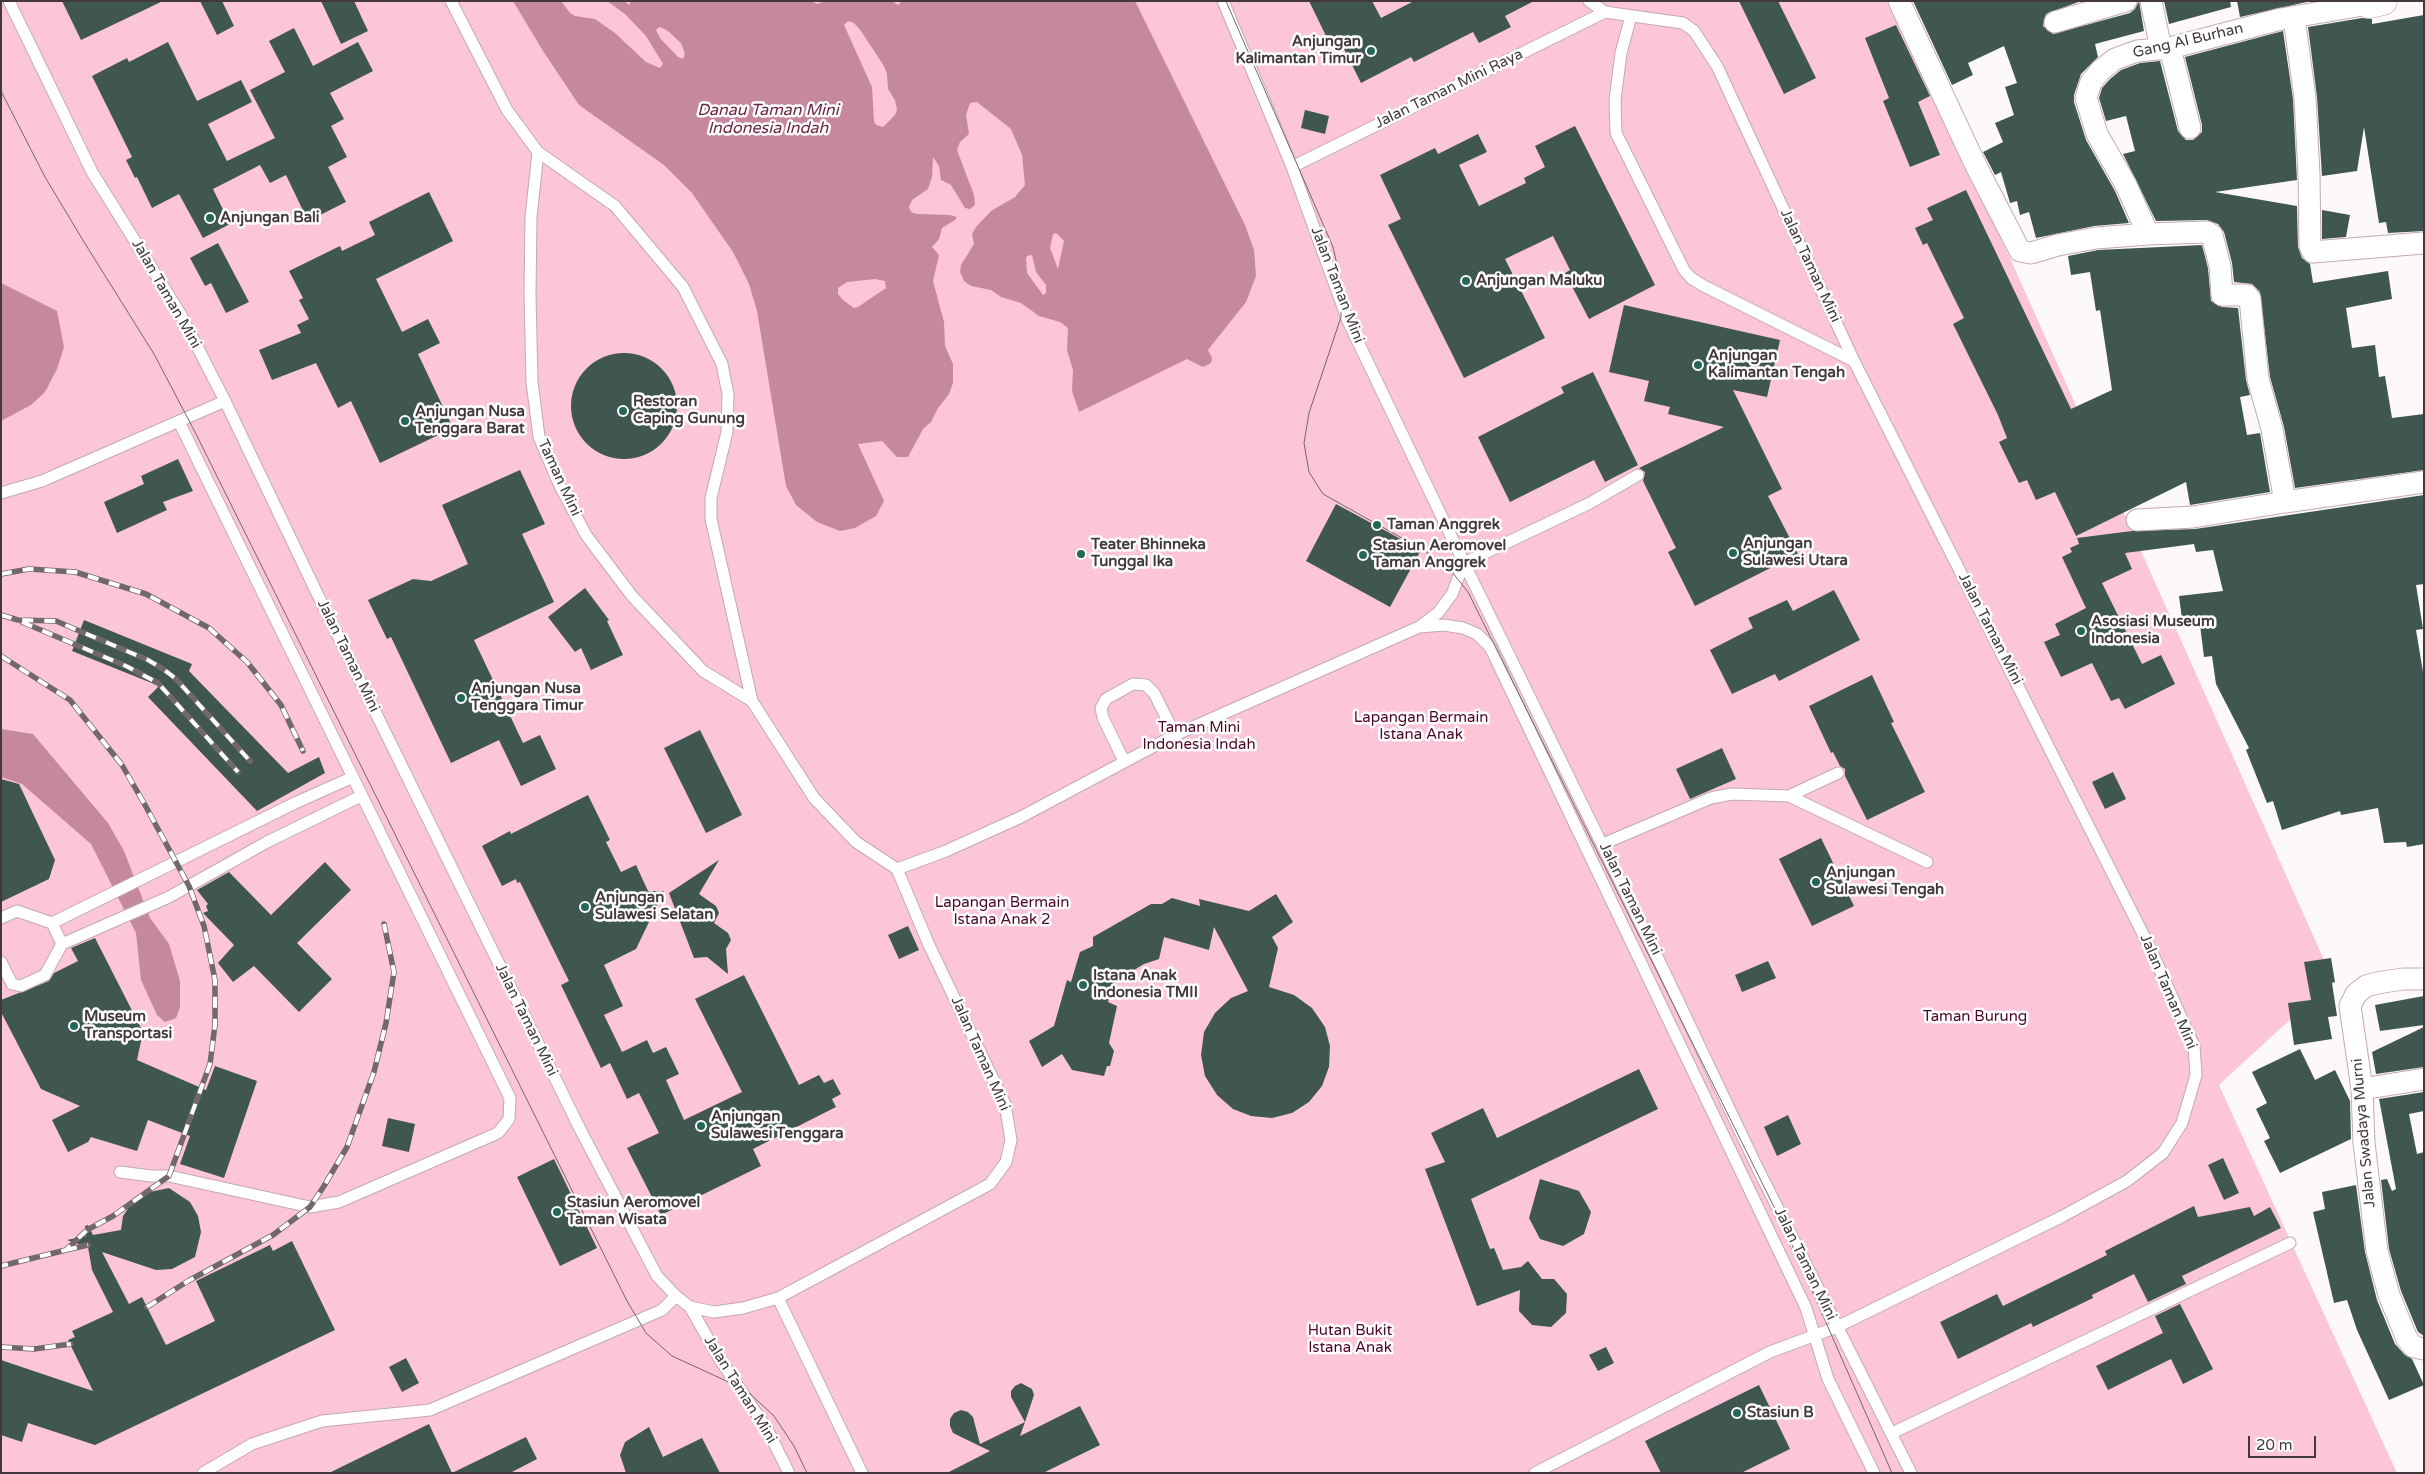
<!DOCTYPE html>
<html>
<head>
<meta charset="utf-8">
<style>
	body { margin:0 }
	#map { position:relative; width:2425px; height:1474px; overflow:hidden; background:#fdf8fa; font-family:"Varela Round",sans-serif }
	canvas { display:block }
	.frame { position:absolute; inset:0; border:2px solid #43393c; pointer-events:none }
	.scale { position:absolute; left:2248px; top:1436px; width:68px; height:22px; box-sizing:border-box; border:2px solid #43393c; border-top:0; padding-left:6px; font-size:15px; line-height:18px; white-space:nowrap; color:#43393c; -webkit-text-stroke:4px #fff; paint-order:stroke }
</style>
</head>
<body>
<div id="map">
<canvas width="2425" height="1474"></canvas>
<div class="frame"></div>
<div class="scale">20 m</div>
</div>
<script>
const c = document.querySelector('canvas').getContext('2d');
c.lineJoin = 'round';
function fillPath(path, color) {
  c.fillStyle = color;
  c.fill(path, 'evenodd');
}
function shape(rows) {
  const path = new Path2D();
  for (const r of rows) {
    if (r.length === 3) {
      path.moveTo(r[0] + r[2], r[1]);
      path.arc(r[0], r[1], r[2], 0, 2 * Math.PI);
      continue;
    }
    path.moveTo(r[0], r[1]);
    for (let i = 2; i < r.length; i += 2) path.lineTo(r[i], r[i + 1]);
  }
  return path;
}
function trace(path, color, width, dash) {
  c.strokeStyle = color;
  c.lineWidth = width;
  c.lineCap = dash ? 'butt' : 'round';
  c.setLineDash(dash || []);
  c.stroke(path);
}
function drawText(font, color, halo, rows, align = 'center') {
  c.font = font + ' "Varela Round",sans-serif';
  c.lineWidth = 5;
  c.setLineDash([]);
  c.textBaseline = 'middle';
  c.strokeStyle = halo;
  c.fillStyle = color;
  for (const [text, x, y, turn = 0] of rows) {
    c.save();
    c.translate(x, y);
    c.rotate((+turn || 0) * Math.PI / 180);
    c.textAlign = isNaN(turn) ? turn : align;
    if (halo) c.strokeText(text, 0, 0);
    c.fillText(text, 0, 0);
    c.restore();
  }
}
fillPath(shape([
	[1,1,1895,1,2333,980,2219,1085,2397,1473,1,1473]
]), '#fdc5d8');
fillPath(shape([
	[513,1,561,1,570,13,575,16,595,19,615,33,646,62,660,68,663,64,646,36,625,14,607,1,624,1,629,5,631,1,811,1,817,4,825,1,892,1,898,5,902,1,1135,1,1245,225,1254,250,1256,276,1246,302,1208,350,1212,358,1211,363,1203,367,1187,359,1079,412,1072,391,1073,370,1067,350,1068,328,1060,322,1039,316,1021,303,1001,297,991,290,971,286,964,281,960,272,961,265,974,244,972,234,976,227,991,211,1015,197,1025,185,1022,155,1011,129,977,102,970,103,966,115,969,134,960,142,957,150,974,195,975,205,970,209,965,208,951,185,941,180,939,166,933,157,932,177,928,189,912,200,909,207,911,212,917,214,950,215,957,217,955,220,942,228,939,239,932,247,939,255,933,281,944,322,945,346,953,364,953,383,949,394,938,408,931,422,923,429,908,457,897,457,882,441,858,444,884,501,876,516,855,528,840,531,817,522,796,505,786,486,757,311,749,284,733,252,692,193,664,165,579,105,543,51],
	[848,21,854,23,861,31,884,66,887,74,888,89,895,100,897,110,895,115,883,127,876,125,874,121,872,87,844,25],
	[660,27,668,31,681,43,685,54,683,59,678,57,660,38,656,30],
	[1056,233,1064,241,1058,269,1050,248,1053,234],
	[1032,255,1036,272,1046,285,1046,293,1043,295,1027,273,1026,259,1027,256],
	[875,279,885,281,886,288,858,307,854,308,843,300,838,294,838,288,847,282],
	[1,283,57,311,64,347,57,369,45,392,31,405,1,421],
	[1,729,33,734,108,823,124,851,150,918,169,944,180,981,180,1007,176,1018,165,1022,157,1015,141,980,136,933,91,844,22,784,1,777]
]), '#c5889e');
fillPath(shape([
	[62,1,163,1,81,40],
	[200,1,222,1,234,26,217,35],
	[321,1,354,1,368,31,341,44],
	[1309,1,1372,1,1381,18,1414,1,1534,1,1505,16,1511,27,1479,43,1473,32,1414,62,1411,57,1361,83,1337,35,1328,40],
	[1739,1,1778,1,1816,78,1784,94],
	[1913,1,2081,1,2046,14,2043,26,2053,34,2130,13,2135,9,2139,1,2144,31,2095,44,2098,57,2081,74,2074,95,2074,102,2086,140,2115,191,2129,223,2094,226,2036,238,2029,212,2020,215,2017,201,2010,203,2001,172,1995,175,1983,152,2003,142,1995,123,2014,115,2005,87,2017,83,2004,46,1968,63,1973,75,1952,85],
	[2164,1,2230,1,2231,7,2169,24],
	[2237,1,2311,1,2240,17],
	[2424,15,2424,231,2388,233,2386,222,2379,223,2364,127,2357,171,2322,176,2317,97,2308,27,2362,18,2372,19,2372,24],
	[1896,25,1930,96,1918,102,1940,155,1910,167,1883,101,1889,98,1865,38],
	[294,28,313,66,358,42,373,71,330,93,344,119,331,126,347,157,328,167,346,202,308,221,286,175,270,183,260,165,213,189,230,224,203,238,179,194,152,208,137,177,135,178,126,160,132,157,92,76,127,58,129,62,168,42,197,101,241,80,252,102,208,124,227,161,275,138,250,90,285,72,269,41],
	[2283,31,2293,99,2297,180,2215,192,2297,206,2298,247,2302,258,2310,264,2313,283,2388,271,2392,299,2346,308,2352,348,2375,345,2379,377,2385,376,2392,418,2424,414,2424,470,2295,488,2284,427,2270,377,2260,292,2252,284,2234,282,2232,263,2224,232,2218,224,2207,220,2156,221,2123,154,2135,151,2126,116,2106,121,2099,98,2102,88,2110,79,2121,70,2140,63,2160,61,2178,131,2186,140,2193,140,2202,132,2202,125,2185,57],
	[1305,110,1329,116,1325,134,1301,128],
	[1575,126,1655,285,1589,319,1565,273,1570,270,1553,236,1505,259,1545,338,1464,378,1388,225,1401,219,1380,175,1435,148,1438,154,1478,134,1487,152,1459,165,1479,206,1526,183,1524,178,1545,167,1535,146],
	[1966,190,2071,409,2112,390,2100,310,2096,311,2090,272,2071,275,2068,256,2098,250,2202,245,2208,268,2211,301,2222,307,2238,308,2246,380,2250,395,2240,397,2247,435,2260,433,2270,492,2190,505,2186,482,2076,536,2055,492,2036,500,2027,480,2019,483,1999,442,2007,438,1998,415,1953,324,1964,318,1927,243,1923,245,1915,228,1933,220,1927,208],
	[429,192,453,241,376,279,402,332,428,319,440,343,418,354,453,428,380,463,351,401,338,408,316,363,272,380,259,350,301,333,297,325,309,319,299,300,303,298,289,271,340,246,342,251,375,235,369,222],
	[2322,210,2350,215,2346,237,2322,239],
	[218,243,249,302,226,313,211,283,205,286,190,258],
	[1624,305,1780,340,1767,397,1733,390,1782,489,1768,496,1798,554,1695,606,1668,552,1676,548,1643,481,1645,472,1639,468,1724,427,1668,414,1670,407,1644,401,1649,381,1609,372],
	[624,406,53],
	[1593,372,1638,465,1605,482,1594,460,1510,502,1478,437,1564,393,1561,387],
	[178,459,193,491,163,502,167,510,117,533,104,502,144,484,141,476],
	[520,470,545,524,522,534,554,602,474,640,523,743,540,735,556,769,521,786,499,740,451,763,391,637,387,639,368,600,413,579,431,581,468,564,442,505],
	[2424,495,2424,584,2416,585,2423,629,2416,630,2424,678,2424,844,2407,847,2406,842,2384,843,2378,808,2341,815,2340,811,2282,830,2273,801,2267,803,2246,750,2249,748,2216,684,2212,656,2204,657,2200,625,2183,627,2179,596,2223,591,2213,550,2196,552,2194,544,2125,553,2132,569,2102,583,2142,664,2161,655,2175,684,2125,709,2119,698,2111,701,2092,663,2061,677,2044,642,2060,635,2055,624,2086,608,2062,557,2072,552,2070,548,2079,544,2077,538,2132,531,2195,529],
	[1336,504,1421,550,1390,607,1306,561],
	[585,588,609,620,607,621,623,655,591,670,581,648,575,652,548,617],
	[1834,590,1860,640,1779,681,1775,674,1732,694,1710,650,1753,628,1748,618,1787,600,1793,611],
	[84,620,192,664,189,671,288,773,319,757,325,773,257,811,148,697,159,686,72,651],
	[1872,675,1894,722,1891,723,1925,792,1867,820,1845,776,1845,769,1840,766,1833,752,1831,753,1809,706],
	[700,730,742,815,706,833,664,748],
	[1722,748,1736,779,1690,799,1676,769],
	[2113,772,2126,799,2105,809,2092,782],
	[1,779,19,784,55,860,49,879,1,902],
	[588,795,610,840,606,842,621,872,636,865,648,891,664,891,636,949,604,965,623,1006,604,1015,622,1052,647,1040,653,1053,666,1047,679,1074,666,1080,684,1120,742,1092,695,999,744,975,799,1085,819,1075,824,1083,833,1079,841,1094,832,1099,836,1107,753,1149,761,1166,661,1215,627,1148,659,1133,639,1093,627,1099,610,1063,601,1068,561,985,569,981,520,882,517,883,516,879,502,886,482,846,510,831,511,834],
	[1821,838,1854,906,1812,926,1779,859],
	[719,860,699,894,716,906,719,913,714,923,728,933,731,940,726,949,728,974,707,957,694,958,669,893],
	[325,862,351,890,297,943,332,979,299,1012,254,966,233,982,218,963,234,945,203,913,208,911,206,906,208,904,197,890,229,872,271,915],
	[1276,894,1293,922,1272,937,1278,948,1269,987,1294,995,1312,1008,1325,1027,1330,1046,1329,1067,1322,1086,1309,1102,1292,1113,1272,1118,1251,1116,1233,1109,1217,1095,1205,1076,1201,1055,1204,1032,1215,1013,1231,998,1248,991,1214,927,1209,950,1164,937,1159,959,1144,964,1134,970,1118,970,1108,1002,1117,1006,1109,1043,1114,1051,1110,1066,1107,1066,1104,1076,1072,1070,1062,1054,1042,1067,1029,1041,1054,1026,1067,980,1071,982,1080,952,1093,946,1093,937,1151,904,1162,904,1172,898,1200,906,1199,899,1249,911],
	[908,926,919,950,899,959,888,935],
	[95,938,143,1032,137,1060,206,1090,215,1066,257,1081,224,1178,180,1164,190,1136,148,1120,137,1151,91,1137,88,1142,68,1152,52,1120,80,1106,41,1089,1,1012,1,1000,49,981,54,973,78,961,71,948],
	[2331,958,2335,982,2332,983,2337,1016,2328,1017,2332,1039,2294,1045,2288,1003,2311,1000,2304,962],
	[1768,961,1776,978,1742,992,1735,975],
	[2424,996,2424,1025,2380,1031,2375,1005],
	[2424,1027,2424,1067,2376,1074,2372,1052],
	[2300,1049,2315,1080,2335,1070,2350,1101,2351,1139,2280,1173,2264,1141,2270,1138,2256,1109,2267,1103,2252,1072],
	[1639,1069,1658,1109,1471,1199,1490,1249,1494,1248,1503,1270,1521,1267,1528,1261,1542,1279,1554,1279,1567,1294,1566,1313,1551,1327,1532,1325,1519,1311,1520,1290,1477,1306,1425,1169,1445,1162,1431,1133,1483,1108,1497,1138],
	[2424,1092,2424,1111,2409,1114,2417,1154,2424,1152,2424,1336,2418,1332,2401,1291,2389,1249,2381,1180,2387,1179,2392,1191,2396,1189,2379,1099],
	[1788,1115,1801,1144,1777,1156,1764,1127],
	[388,1118,415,1124,409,1152,382,1146],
	[2223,1158,2239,1193,2224,1200,2208,1165],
	[554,1159,597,1248,560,1266,517,1177],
	[1540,1179,1579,1191,1591,1212,1584,1234,1563,1246,1540,1239,1529,1218],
	[2356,1185,2365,1252,2377,1300,2395,1344,2405,1355,2412,1359,2424,1385,2389,1400,2357,1330,2347,1300,2334,1303,2313,1212,2325,1209,2322,1192],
	[169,1188,190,1202,198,1216,201,1232,195,1257,172,1269,156,1270,102,1252,129,1304,142,1297,166,1345,215,1321,196,1281,270,1245,273,1251,292,1241,335,1330,95,1445,28,1423,22,1442,1,1435,1,1360,93,1391,68,1340,75,1337,72,1331,113,1312,92,1270,88,1247,67,1240,86,1236,85,1226,88,1225,93,1235,121,1230,123,1216,132,1203,145,1193],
	[2194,1206,2198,1217,2250,1207,2254,1216,2270,1207,2281,1228,2182,1276,2186,1284,2148,1302,2134,1274,2092,1295,2093,1298,2033,1327,2031,1323,1958,1359,1940,1322,1997,1294,2003,1306,2107,1255,2105,1251],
	[2180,1304,2213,1369,2183,1384,2171,1359,2108,1390,2096,1366,2163,1333,2155,1316],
	[1606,1347,1614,1363,1598,1371,1589,1355],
	[406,1358,419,1383,402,1392,389,1367],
	[1021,1383,1032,1389,1034,1395,1025,1422,1011,1397,1011,1391,1015,1386],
	[1759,1385,1790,1449,1741,1473,1661,1473,1645,1441],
	[1080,1406,1100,1445,1043,1473,947,1473,990,1451,953,1433,950,1426,950,1419,954,1413,961,1410,968,1412,973,1417,980,1444,1025,1422,1020,1436],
	[429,1424,452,1473,526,1437,537,1459,510,1473,329,1473],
	[649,1427,663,1457,702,1438,720,1473,626,1473,620,1455,625,1442]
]), '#3f5750');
const service = shape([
	[9,1,92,172,181,315,225,401,314,587,580,1129,657,1276,676,1296,690,1307,719,1358,767,1429,789,1473],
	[451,1,507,110,538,152,615,206,683,287,722,364,728,394,727,432,711,498,711,519,752,701,814,798,856,842,897,869,946,851,1021,817,1175,735,1419,627,1438,613,1452,594,1464,563],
	[1223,1,1292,167,1348,321,1464,563,1665,973,1756,1165,1911,1473],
	[1631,16,1621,53,1615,100,1616,133,1684,270,1691,278,1702,285,1854,361],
	[538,152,531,217,530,294,532,382,539,437,560,486,586,535,632,596,703,671,752,701],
	[1292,167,1605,12],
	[1,493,42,481,225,401],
	[1464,563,1590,503,1638,475],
	[1419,627,1444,625,1463,628,1477,634,1490,647,1806,1308,1828,1379,1874,1473],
	[1124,761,1103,718,1101,708,1106,699,1133,684,1146,685,1154,693,1175,735],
	[1789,796,1838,773],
	[1603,844,1711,798,1732,794,1789,796,1927,862],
	[1,918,17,911,52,923,295,803,353,777],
	[52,923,62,944],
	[1,962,12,984,21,986,45,975,62,944,169,897,267,842,361,796],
	[120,1172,151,1176,169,1176,310,1207,339,1202,498,1133,509,1119,510,1098,179,422],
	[778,1298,862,1473],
	[690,1307,714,1312,743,1308,778,1298,990,1184,1006,1162,1011,1140,1005,1104,929,945,897,869],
	[1892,1433,2290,1243],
	[203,1473,252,1444,322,1421,430,1410,662,1310,676,1296],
	[1535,1473,1770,1352,1837,1327,2063,1216,2127,1181,2163,1153,2182,1123,2196,1075,2194,1046,2151,950,1854,361,1717,66,1694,31,1683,23,1605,12,1589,1]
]);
const minor = shape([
	[1899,1,1977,168,2020,251,2031,253,2058,245,2096,238,2148,234,2207,232,2212,235,2220,266,2222,295,2247,295,2250,299,2258,379,2272,429,2285,502,2424,482],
	[2151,1,2161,49],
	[2294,18,2305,98,2309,174,2310,246,2313,252,2424,243],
	[2055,22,2126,1],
	[2170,48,2190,128],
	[2148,234,2126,185,2097,134,2086,98,2091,82,2101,70,2115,59,2137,51,2170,48,2281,19,2369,4],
	[2137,520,2193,517,2285,502],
	[2424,979,2403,979,2377,983,2366,986,2356,994,2350,1006,2362,1089,2364,1143,2377,1251,2389,1295,2407,1339,2414,1347,2424,1349],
	[2362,1089,2424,1079]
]);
const tertiary = shape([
	[2369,1,2369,4,2383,1]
]);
trace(service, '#c3a9b2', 13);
trace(minor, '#c3a9b2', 23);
trace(tertiary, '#c3a9b2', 29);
trace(service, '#fff', 11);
trace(minor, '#fff', 21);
trace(tertiary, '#fff', 28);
trace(shape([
	[1226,1,1333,247,1341,282,1341,317,1309,413,1304,443,1309,472,1323,494,1425,551,1448,567,1468,592,1785,1229,1892,1473],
	[1,91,45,177,84,242,154,354,195,432,627,1301,646,1333,672,1356,746,1390,774,1416,794,1446,807,1473]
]), '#71686b', 1);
const rail = shape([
	[1,574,29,569,75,572,146,594,209,628,247,662,281,705,303,751],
	[1,615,18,620,56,621,148,660,163,669,175,678,250,761],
	[22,622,126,666,158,683,238,772],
	[1,656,70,700,122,765,145,805,189,886,204,926,215,980,215,1025,210,1064,169,1176,113,1216,87,1230,66,1250,1,1266],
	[66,1250,88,1245],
	[147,1307,188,1281,273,1235,310,1207,324,1186,347,1147,374,1072,386,1023,394,972,384,924],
	[1,1347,34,1349,71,1344]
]);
trace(rail, '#71686b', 5.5);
trace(rail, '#fff', 4, [11]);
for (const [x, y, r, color] of [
	[1371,51,5,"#246758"],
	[210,218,5,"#246758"],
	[1466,281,5,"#246758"],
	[1698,365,5,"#246758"],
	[623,411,5,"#246758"],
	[405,421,5,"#246758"],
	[1377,525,5,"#246758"],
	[1733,553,5,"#246758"],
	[1081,554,5,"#246758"],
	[1363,555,5,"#246758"],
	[2081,631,5,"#246758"],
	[461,698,5,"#246758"],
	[1816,882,5,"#246758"],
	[585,907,5,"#246758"],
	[1083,985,5,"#246758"],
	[74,1026,5,"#246758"],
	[701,1126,5,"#246758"],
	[557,1212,5,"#246758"],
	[1737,1413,5,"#246758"]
]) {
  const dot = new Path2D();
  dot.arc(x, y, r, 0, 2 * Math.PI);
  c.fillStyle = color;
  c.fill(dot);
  trace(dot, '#fff', 2);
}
drawText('15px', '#43393c', '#fff', [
	["Gang Al Burhan",2188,41,-13],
	["Jalan Taman Mini Raya",1449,89,-26],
	["Jalan Taman Mini",1810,266,65],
	["Jalan Taman Mini",1337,285,69],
	["Jalan Taman Mini",166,294,60],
	["Taman Mini",559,478,65],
	["Jalan Taman Mini",1990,629,63],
	["Jalan Taman Mini",348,656,64],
	["Jalan Taman Mini",1630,899,64],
	["Jalan Taman Mini",2168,992,67],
	["Jalan Taman Mini",526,1020,64],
	["Jalan Taman Mini",980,1054,66],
	["Jalan Swadaya Murni",2364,1133,-95],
	["Jalan Taman Mini",1805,1264,64],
	["Jalan Taman Mini",740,1390,58]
]);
drawText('bold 15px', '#43393c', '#fff', [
	["Anjungan",1361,42,"right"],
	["Kalimantan Timur",1361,59,"right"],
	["Anjungan Bali",220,218],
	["Anjungan Maluku",1476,281],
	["Anjungan",1708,356],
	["Kalimantan Tengah",1708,373],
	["Restoran",633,402],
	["Caping Gunung",633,419],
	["Anjungan Nusa",415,412],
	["Tenggara Barat",415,429],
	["Taman Anggrek",1387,525],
	["Anjungan",1743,544],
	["Sulawesi Utara",1743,561],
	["Teater Bhinneka",1091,545],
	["Tunggal Ika",1091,562],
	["Stasiun Aeromovel",1373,546],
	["Taman Anggrek",1373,563],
	["Asosiasi Museum",2091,622],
	["Indonesia",2091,639],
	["Anjungan Nusa",471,689],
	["Tenggara Timur",471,706],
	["Anjungan",1826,873],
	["Sulawesi Tengah",1826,890],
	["Anjungan",595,898],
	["Sulawesi Selatan",595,915],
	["Istana Anak",1093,976],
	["Indonesia TMII",1093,993],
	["Museum",84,1017],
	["Transportasi",84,1034],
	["Anjungan",711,1117],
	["Sulawesi Tenggara",711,1134],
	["Stasiun Aeromovel",567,1203],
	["Taman Wisata",567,1220],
	["Stasiun B",1747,1413]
], 'left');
drawText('15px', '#4e052b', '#fff', [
	["Lapangan Bermain",1421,718],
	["Istana Anak",1421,735],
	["Taman Mini",1199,728],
	["Indonesia Indah",1199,745],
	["Lapangan Bermain",1002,903],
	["Istana Anak 2",1002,920],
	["Taman Burung",1975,1017],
	["Hutan Bukit",1350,1331],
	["Istana Anak",1350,1348]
]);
drawText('italic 16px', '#6c2343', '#fff', [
	["Danau Taman Mini",768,111],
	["Indonesia Indah",768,129]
]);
</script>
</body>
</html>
